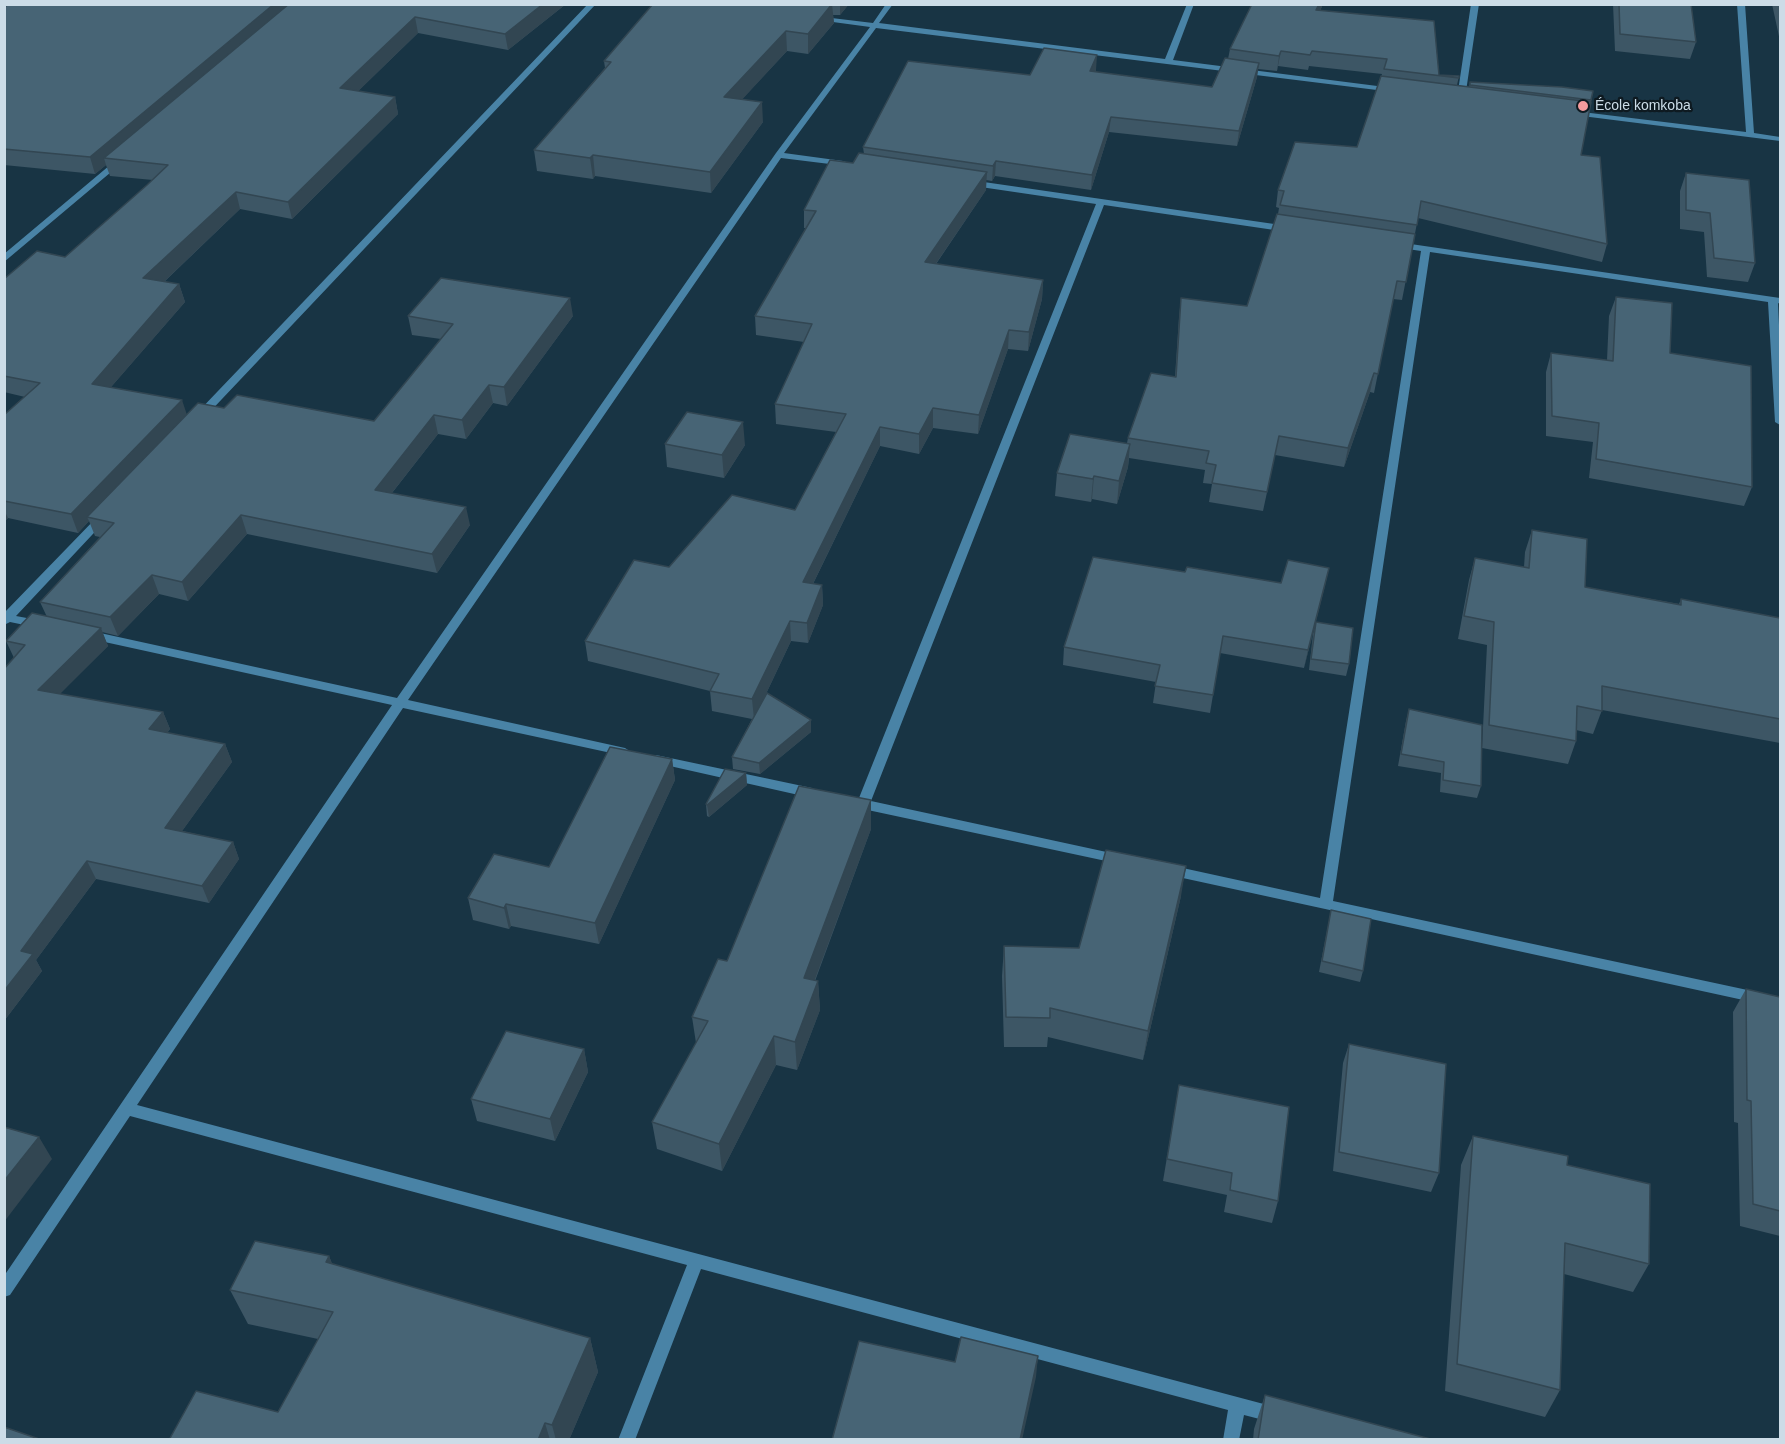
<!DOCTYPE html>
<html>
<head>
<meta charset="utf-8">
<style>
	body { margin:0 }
	#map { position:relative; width:1785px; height:1444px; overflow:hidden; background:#183444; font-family:Arial,sans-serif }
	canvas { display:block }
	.frame { position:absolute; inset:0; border:6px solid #ccdce7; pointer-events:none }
</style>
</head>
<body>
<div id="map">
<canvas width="1785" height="1444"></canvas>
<div class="frame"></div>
</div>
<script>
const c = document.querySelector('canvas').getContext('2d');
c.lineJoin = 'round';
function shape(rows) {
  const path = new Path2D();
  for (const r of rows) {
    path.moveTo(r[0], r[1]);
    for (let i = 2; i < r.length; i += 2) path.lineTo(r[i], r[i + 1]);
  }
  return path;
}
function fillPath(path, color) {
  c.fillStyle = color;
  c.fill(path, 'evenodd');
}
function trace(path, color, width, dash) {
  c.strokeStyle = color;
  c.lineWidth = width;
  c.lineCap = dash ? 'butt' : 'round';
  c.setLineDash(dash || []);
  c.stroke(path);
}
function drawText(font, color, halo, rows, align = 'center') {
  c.font = font + ' Arial,sans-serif';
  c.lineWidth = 4.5;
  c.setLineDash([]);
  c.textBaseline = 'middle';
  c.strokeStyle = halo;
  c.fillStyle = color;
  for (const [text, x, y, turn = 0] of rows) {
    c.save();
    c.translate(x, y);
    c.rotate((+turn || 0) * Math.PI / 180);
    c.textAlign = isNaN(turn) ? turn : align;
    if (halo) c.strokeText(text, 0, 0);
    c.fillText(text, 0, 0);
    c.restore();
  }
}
fillPath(shape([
	[588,4,596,4,204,418,196,418,196,414,588,4],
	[886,4,893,4,879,23,1165,59,1187,4,1194,4,1173,60,1393,88,1397,90,1393,92,876,28,784,153,843,161,846,162,846,166,781,158,408,700,625,748,631,752,629,755,625,756,403,708,137,1105,1275,1407,1281,1409,1283,1415,1281,1421,1275,1423,1244,1415,1239,1440,1223,1440,1228,1410,701,1269,635,1440,618,1440,687,1265,130,1116,10,1295,4,1297,4,1276,392,705,91,639,85,635,87,632,91,631,397,698,776,153,870,27,818,20,815,20,815,16,873,23,886,4],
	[1471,4,1479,4,1465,98,1461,100,1457,98,1471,4],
	[1737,4,1745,4,1754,133,1780,137,1780,141,1574,115,1570,113,1574,111,1746,132,1737,4],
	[116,160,123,162,4,262,4,254,116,160],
	[970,180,1288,226,1292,229,1288,232,1104,205,871,801,1125,856,1126,859,1125,862,1120,864,863,809,852,805,850,802,852,799,859,798,1096,204,967,185,967,181,970,180],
	[1397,242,1780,298,1780,304,1778,303,1780,347,1780,425,1775,422,1768,302,1430,252,1333,901,1780,997,1780,1008,1169,875,1164,874,1163,870,1164,866,1169,865,1320,898,1421,251,1394,247,1394,243,1397,242],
	[103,514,107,515,108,517,107,519,16,616,43,621,45,624,43,627,39,628,10,622,4,625,4,613,99,515,103,514],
	[656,755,812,788,816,790,818,793,816,796,812,798,652,762,650,759,652,756,656,755]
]), '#4983a6');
fillPath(shape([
	[9,4,566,4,508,50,418,33,358,91,395,97,398,114,292,219,240,209,164,282,179,284,185,302,111,387,186,415,224,408,374,421,441,339,412,335,408,316,573,316,507,406,493,403,466,439,438,434,392,493,470,525,437,573,247,534,188,601,159,594,118,636,102,632,108,646,59,694,163,712,170,729,167,733,225,744,232,762,182,831,233,842,239,859,209,903,96,879,36,960,42,971,4,1021,4,669,14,658,6,641,47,617,40,602,100,537,95,536,89,521,78,533,8,518,4,522,4,415,25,397,4,392,4,279,65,257,153,180,110,176,106,165,95,174,4,165,4,7],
	[653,4,849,4,840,15,833,15,834,23,808,54,787,51,742,99,763,122,711,193,595,176,593,179,537,171,534,150,605,68,604,61],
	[1323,4,1320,11,1439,75,1459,76,1457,85,1469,87,1470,82,1593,91,1581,155,1607,244,1602,262,1418,218,1402,300,1393,299,1374,393,1370,392,1344,467,1275,455,1263,511,1209,502,1212,484,1203,483,1205,470,1129,458,1128,467,1117,504,1092,499,1091,502,1055,496,1057,473,1127,443,1128,438,1175,377,1179,317,1181,298,1247,306,1278,214,1279,208,1276,207,1278,190,1357,147,1382,74,1309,66,1308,70,1278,66,1277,71,1258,69,1257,77,1237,146,1109,132,1091,190,995,176,992,181,986,180,986,190,936,264,1043,280,1042,299,1028,351,1008,349,978,434,933,428,919,454,880,446,813,584,822,585,823,605,808,643,791,641,765,696,811,732,760,774,733,769,732,757,752,719,712,711,710,691,588,661,585,641,669,567,795,510,836,432,776,424,775,404,804,342,756,335,755,316,806,228,804,228,804,210,864,154,863,147,1030,75,1096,70,1095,72,1212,87,1228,59,1230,49],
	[1613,4,1691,4,1696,42,1690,59,1615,51],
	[1772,4,1780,4,1780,41],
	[1686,173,1755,263,1748,282,1707,277,1704,232,1680,229,1680,191],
	[1616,297,1670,353,1752,487,1744,506,1589,478,1593,442,1546,436,1546,372,1551,353,1607,360,1609,316],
	[665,444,745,445,724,478,667,467],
	[1532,530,1585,587,1679,604,1681,599,1780,719,1780,743,1602,710,1593,734,1576,730,1576,741,1568,764,1482,748,1487,645,1458,639,1469,580,1475,558,1524,567,1525,552],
	[1329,568,1304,668,1220,653,1210,713,1153,703,1156,682,1063,665,1064,647,1185,572,1281,583],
	[1316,622,1349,664,1346,676,1309,670,1313,634],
	[1409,709,1481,786,1477,798,1440,792,1441,773,1398,766,1406,721],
	[672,759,675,780,599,944,511,926,509,929,473,920,468,898,549,867],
	[746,773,747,785,709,817,707,816,706,804],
	[871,800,871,829,815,981,818,981,820,1010,797,1070,776,1065,722,1171,657,1149,652,1122,696,1043,692,1017,727,961],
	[1181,896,1143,1060,1048,1037,1047,1047,1004,1047,1002,976,1004,946,1079,948],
	[1331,910,1363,971,1360,982,1319,972],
	[1746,989,1780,997,1780,1236,1740,1226,1738,1123,1734,1122,1733,1012],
	[1349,1044,1439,1173,1431,1192,1333,1171,1343,1063],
	[584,1049,588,1072,555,1141,477,1121,471,1099],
	[1179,1085,1278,1201,1272,1223,1224,1212,1227,1195,1163,1181],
	[1473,1136,1567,1165,1649,1264,1633,1292,1564,1274,1560,1390,1545,1417,1445,1391,1461,1165],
	[329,1256,332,1264,590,1338,598,1372,569,1440,169,1440,278,1412,318,1339,248,1324,230,1290],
	[1265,1395,1434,1440,1253,1440,1254,1429]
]), '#3d5665');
fillPath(shape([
	[274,4,297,4,104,158,106,165,95,174,90,157],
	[543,4,566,4,508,50,505,34],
	[832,4,834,23,808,54,808,34],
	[840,4,849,4,840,15],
	[1319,4,1323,4,1314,25,1316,10],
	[415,17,418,33,344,105,340,88],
	[786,31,787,51,726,117,724,97],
	[1281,51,1277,71,1279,56],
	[1097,55,1096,70,1089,86,1090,71],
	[1259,63,1257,77,1237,146,1239,131],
	[395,97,398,114,292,219,288,202],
	[762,102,763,122,711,193,710,172],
	[1111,117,1109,132,1091,190,1092,175],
	[593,155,595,176,593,179,590,158],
	[996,161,995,176,992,181,993,166],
	[987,172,986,190,924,281,925,262],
	[236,192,240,209,149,296,143,278],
	[1043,280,1042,299,1028,351,1029,332],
	[179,284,185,302,98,402,92,384],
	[570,298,573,316,507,406,504,387],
	[1009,330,1008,349,978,434,979,415],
	[1374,373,1370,392,1344,467,1348,448],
	[489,385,493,403,466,439,462,420],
	[182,400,188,418,87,517,89,521,78,533,71,514],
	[933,408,933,428,919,454,919,434],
	[434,415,438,434,380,508,375,490],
	[743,422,745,445,724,478,722,455],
	[880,427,880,446,804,602,803,582],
	[1130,444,1128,467,1117,504,1119,481],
	[1094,476,1092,499,1091,502,1093,479],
	[466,507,470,525,437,573,432,554],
	[4,510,8,518,4,522],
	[241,515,247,534,188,601,182,582],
	[1329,568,1325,586,1304,668,1308,650],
	[152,575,159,594,118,636,110,617],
	[822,585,823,605,808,643,807,623],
	[790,621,791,641,754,719,752,699],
	[101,628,108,646,46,708,38,690],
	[163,712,170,729,156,747,149,729],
	[811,720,811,732,760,774,759,763],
	[225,744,232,762,172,845,165,828],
	[672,759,675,780,599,944,595,923],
	[746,773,747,785,709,817,707,805],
	[871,800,871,829,805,1006,804,978],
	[233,842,239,859,209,903,202,886],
	[87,861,96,879,36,960,42,971,4,1021,4,991,21,951],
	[1186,866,1181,896,1143,1060,1148,1031],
	[506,904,511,926,509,929,504,908],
	[818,981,820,1010,797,1070,795,1042],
	[774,1036,776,1065,722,1171,719,1144],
	[584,1049,588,1072,555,1141,550,1119],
	[39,1137,52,1159,4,1222,4,1181],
	[329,1256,343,1290,326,1262],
	[590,1338,598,1372,569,1440,556,1440,552,1425],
	[1038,1356,1036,1377,1022,1440,1020,1440],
	[545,1423,550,1440,538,1440]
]), '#324652');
const building = shape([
	[9,4,274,4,90,157,4,149,4,7,9,4],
	[289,4,543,4,505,34,415,17,340,88,395,97,288,202,236,192,143,278,179,284,92,384,182,400,71,514,4,501,4,415,40,383,4,376,4,279,37,251,65,257,147,185,168,165,104,158,289,4],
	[653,4,832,4,808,34,786,31,724,97,762,102,710,172,593,155,590,158,534,150,611,62,604,61,653,4],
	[1252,4,1319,4,1316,10,1434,21,1439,75,1459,76,1459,78,1384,69,1387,59,1312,51,1310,55,1281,51,1279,56,1230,49,1252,4],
	[1619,4,1691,4,1696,42,1620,34,1619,4],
	[1044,48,1097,55,1090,71,1212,87,1225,58,1259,63,1239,131,1111,117,1092,175,996,161,993,166,863,147,908,61,1030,75,1044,48],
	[1381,76,1591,102,1581,155,1600,157,1607,244,1421,201,1417,225,1280,205,1284,191,1278,190,1295,142,1357,147,1381,76],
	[1470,82,1562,87,1593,91,1591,100,1470,85,1470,82],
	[859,153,987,172,925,262,1043,280,1029,332,1009,330,979,415,933,408,919,434,880,427,803,582,822,585,807,623,790,621,752,699,710,691,719,674,585,641,634,560,669,567,732,495,795,510,846,414,775,404,812,324,755,316,816,211,804,210,830,160,853,163,859,153],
	[1686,173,1749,180,1755,263,1714,258,1710,213,1686,210,1686,173],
	[1277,214,1415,234,1406,282,1397,281,1378,374,1374,373,1348,448,1279,436,1267,492,1212,483,1216,465,1206,463,1209,451,1128,438,1151,373,1176,377,1181,298,1247,306,1277,214],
	[441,278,570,298,504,387,489,385,462,420,434,415,375,490,466,507,432,554,241,515,182,582,152,575,110,617,40,602,114,523,87,517,198,403,224,408,237,395,374,421,453,324,408,316,441,278],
	[1616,297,1672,303,1670,353,1751,366,1752,487,1596,459,1599,423,1552,416,1551,353,1613,361,1616,297],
	[687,412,743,422,722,455,665,444,687,412],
	[1070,434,1130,444,1119,481,1094,476,1093,479,1057,473,1070,434],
	[1532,530,1587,539,1585,587,1681,605,1681,599,1780,618,1780,719,1602,686,1602,711,1577,706,1576,741,1489,725,1494,622,1464,616,1475,558,1529,568,1532,530],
	[1093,557,1185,572,1187,567,1281,583,1288,560,1329,568,1308,650,1223,636,1213,695,1155,686,1160,665,1064,647,1093,557],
	[32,613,101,628,38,690,163,712,149,729,225,744,165,828,233,842,202,886,87,861,21,951,33,954,4,991,4,669,25,645,6,641,32,613],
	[1316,622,1353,628,1349,664,1311,659,1316,622],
	[767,693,811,720,759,763,732,757,767,693],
	[1409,709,1482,725,1481,786,1443,780,1444,762,1401,754,1409,709],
	[610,747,672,759,595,923,506,904,504,908,468,898,494,854,549,867,610,747],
	[725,769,746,773,707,805,706,804,725,769],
	[799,786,871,800,804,978,818,981,795,1042,774,1036,719,1144,652,1122,708,1021,692,1017,718,959,727,961,799,786],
	[1106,850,1186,866,1148,1031,1050,1008,1050,1018,1006,1017,1004,946,1079,948,1106,850],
	[1331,910,1371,919,1363,971,1322,961,1331,910],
	[1746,989,1780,997,1780,1211,1753,1204,1751,1101,1747,1100,1746,989],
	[506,1031,584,1049,550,1119,471,1099,506,1031],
	[1349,1044,1446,1064,1439,1173,1339,1152,1349,1044],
	[1179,1085,1289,1107,1278,1201,1230,1190,1232,1173,1167,1159,1179,1085],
	[4,1127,39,1137,4,1181,4,1127],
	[1473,1136,1568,1156,1567,1165,1650,1184,1649,1264,1565,1243,1560,1390,1457,1364,1473,1136],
	[255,1241,329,1256,326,1262,590,1338,552,1425,545,1423,538,1440,169,1440,196,1391,278,1412,333,1312,230,1290,255,1241],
	[961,1337,1038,1356,1020,1440,832,1440,859,1341,955,1362,961,1337],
	[1265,1395,1434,1440,1258,1440,1265,1395],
	[4,1427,42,1440,4,1440,4,1427]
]);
fillPath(building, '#476475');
trace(building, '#324652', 1.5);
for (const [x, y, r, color] of [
	[1583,106,6,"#f59b9d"]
]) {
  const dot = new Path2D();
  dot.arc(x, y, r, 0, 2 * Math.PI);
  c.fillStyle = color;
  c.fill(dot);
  trace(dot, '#0e1a21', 2);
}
drawText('14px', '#ccdce7', '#0e1a21', [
	["École komkoba",1595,106]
], 'left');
</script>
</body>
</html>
